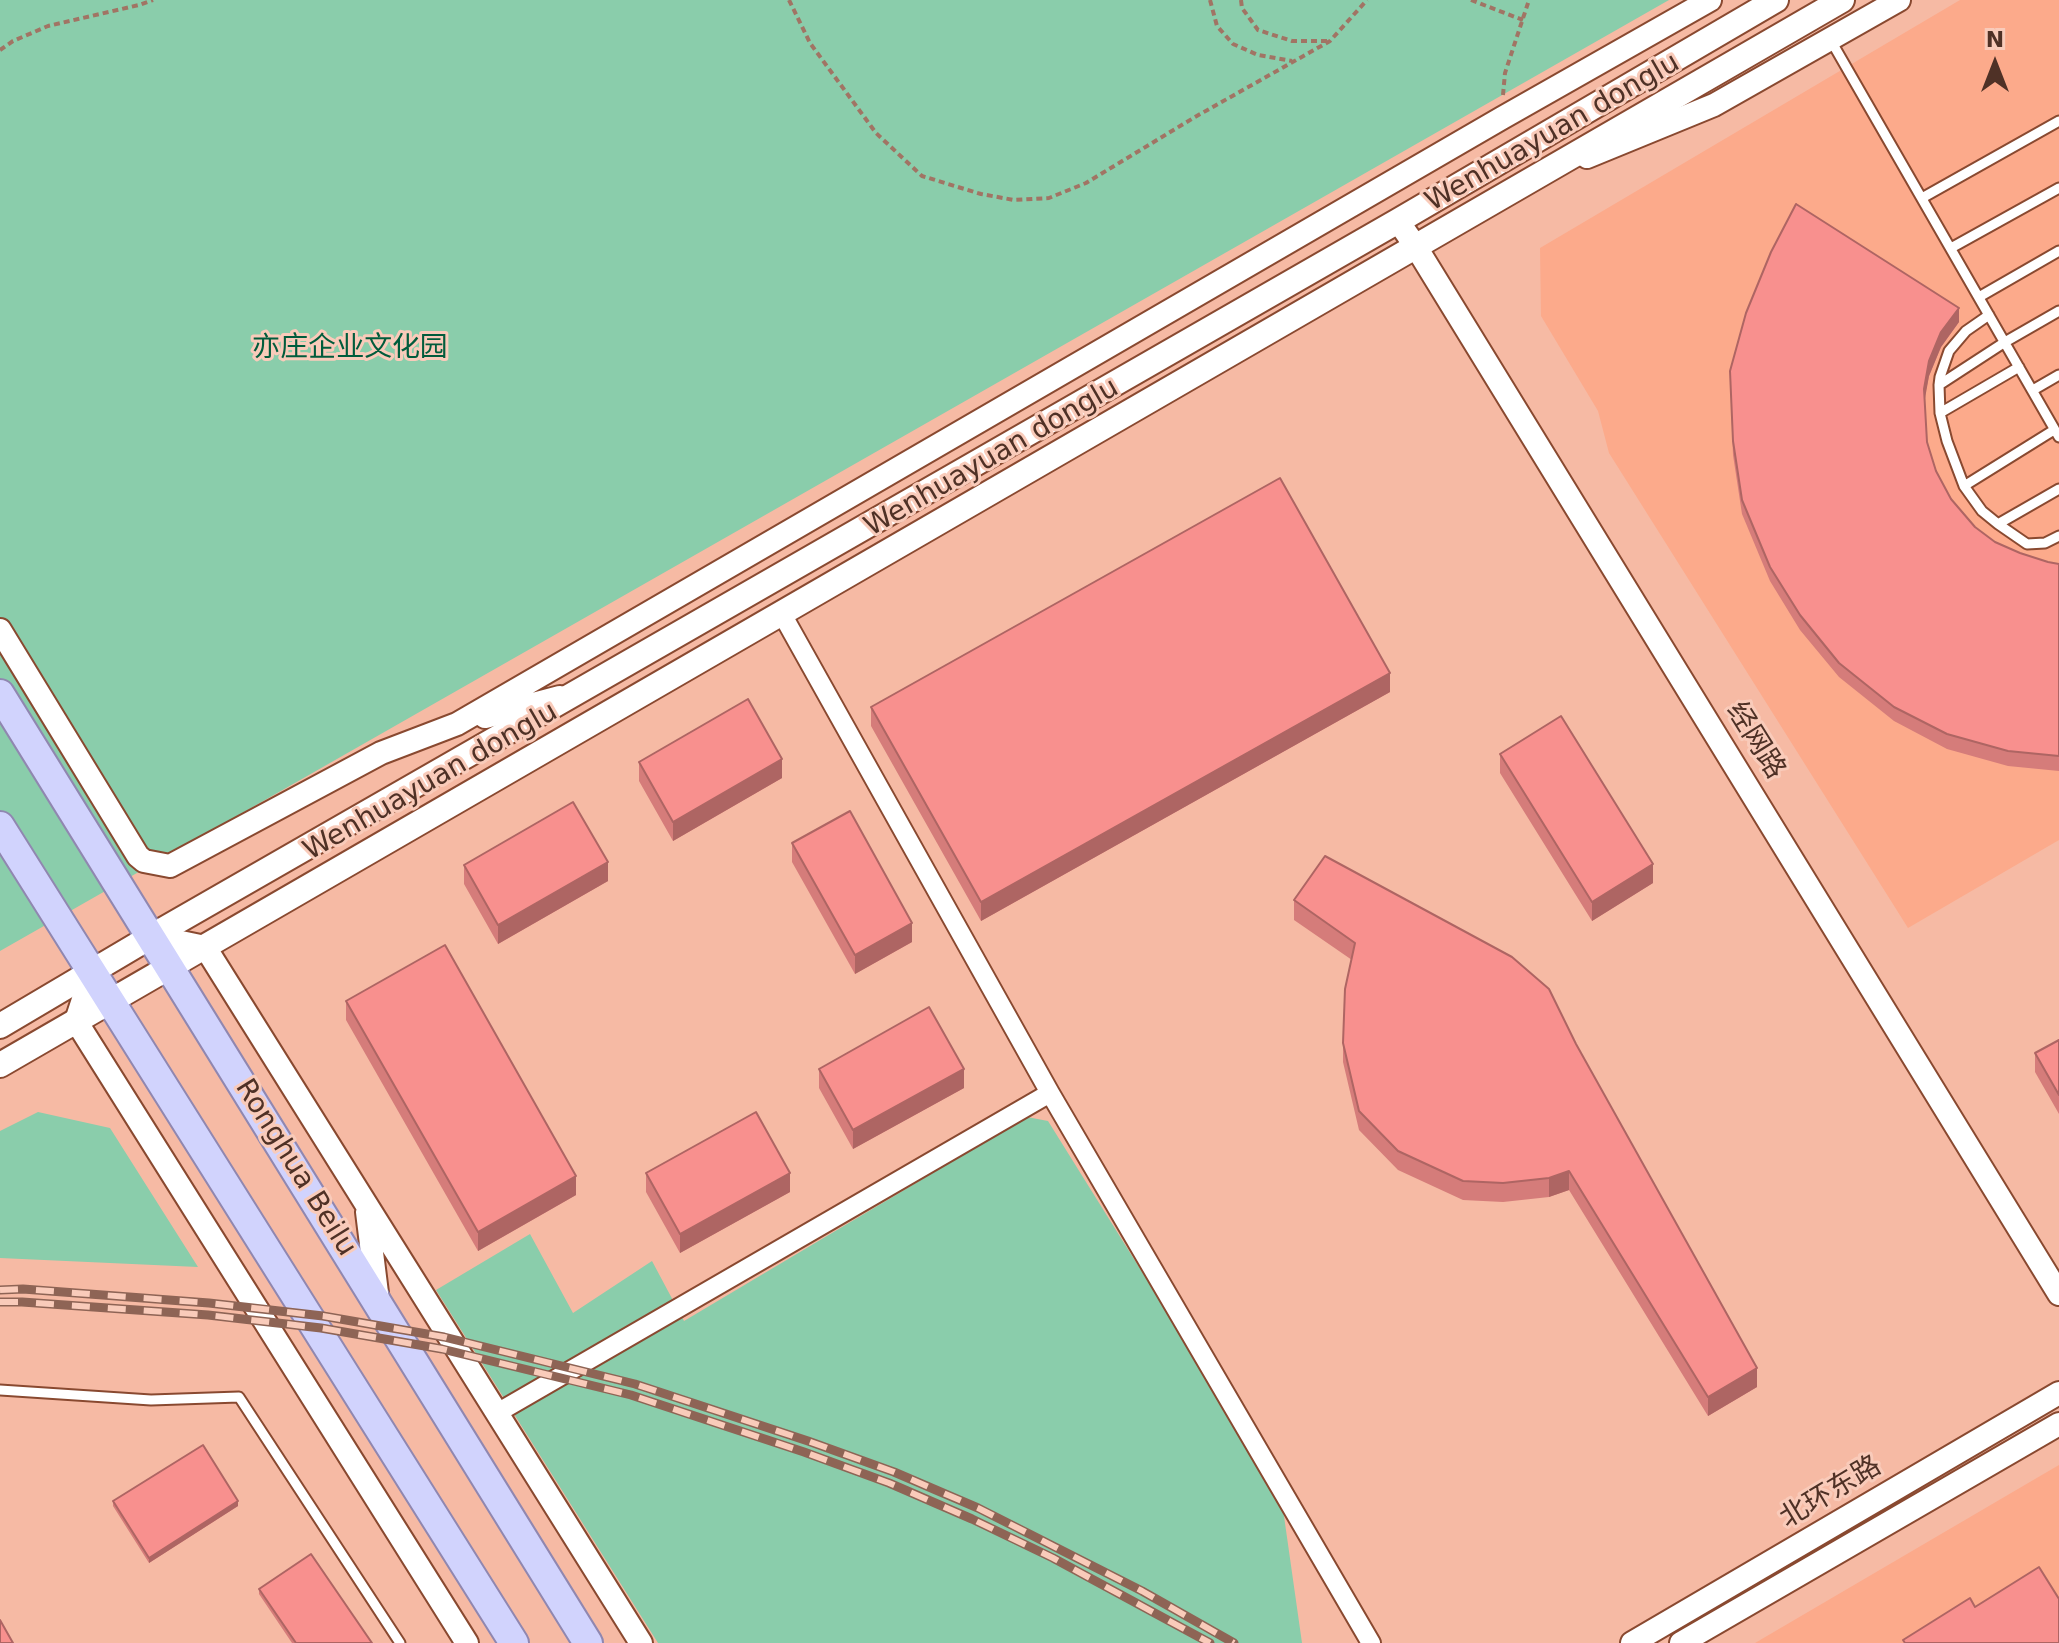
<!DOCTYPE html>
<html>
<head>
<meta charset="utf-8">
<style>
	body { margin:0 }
	#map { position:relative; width:2059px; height:1643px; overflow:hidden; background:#f6baa4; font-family:"DejaVu Sans",sans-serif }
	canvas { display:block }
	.north { position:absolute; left:1955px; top:24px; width:80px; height:80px; -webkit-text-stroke:6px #f9cbba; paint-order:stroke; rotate:0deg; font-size:22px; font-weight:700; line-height:32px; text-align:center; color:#4f3126 }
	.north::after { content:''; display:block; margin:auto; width:28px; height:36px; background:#4f3126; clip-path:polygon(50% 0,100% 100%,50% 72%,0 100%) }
</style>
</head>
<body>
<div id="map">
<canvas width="2059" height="1643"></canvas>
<div class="north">N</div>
</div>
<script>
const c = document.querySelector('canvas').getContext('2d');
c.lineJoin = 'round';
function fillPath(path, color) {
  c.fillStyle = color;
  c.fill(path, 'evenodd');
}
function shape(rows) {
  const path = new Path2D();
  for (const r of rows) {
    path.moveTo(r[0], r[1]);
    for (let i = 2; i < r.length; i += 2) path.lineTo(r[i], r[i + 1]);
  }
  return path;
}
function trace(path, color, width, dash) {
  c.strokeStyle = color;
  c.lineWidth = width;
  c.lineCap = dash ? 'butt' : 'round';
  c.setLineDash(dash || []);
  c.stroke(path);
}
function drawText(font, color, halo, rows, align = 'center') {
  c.font = font + ' "DejaVu Sans","Noto Sans SC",sans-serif';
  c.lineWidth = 6;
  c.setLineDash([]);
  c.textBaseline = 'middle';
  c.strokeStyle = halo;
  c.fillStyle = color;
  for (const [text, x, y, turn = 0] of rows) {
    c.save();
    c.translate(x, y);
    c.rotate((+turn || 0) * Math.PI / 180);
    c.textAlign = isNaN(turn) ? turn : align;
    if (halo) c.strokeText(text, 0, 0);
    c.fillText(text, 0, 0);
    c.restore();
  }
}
fillPath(shape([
	[1960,0,2059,0,2059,840,1908,928,1609,453,1598,411,1541,316,1540,248],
	[2059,1465,2059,1643,1755,1643,2035,1479]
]), '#fcaa8b');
fillPath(shape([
	[0,0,1669,0,0,951],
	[38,1112,110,1128,198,1267,0,1258,0,1131],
	[1027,1117,1048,1121,1281,1495,1302,1643,658,1643,436,1290,530,1234,573,1313,652,1261,684,1321]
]), '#8acdab');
const service = shape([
	[1830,39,2059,437],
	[1922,198,2059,121],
	[1951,248,2059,188],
	[1979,297,2059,251],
	[1989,315,1966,331,1949,351,1940,377,1939,385,1940,413,1947,441,1964,486,1982,511,1998,524,2027,544,2045,543,2059,536],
	[1939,385,2005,342,2059,311],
	[2033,390,2059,375],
	[1940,413,2019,367],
	[1964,486,2054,430],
	[1998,524,2059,489],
	[0,1390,151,1400,239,1397,400,1643]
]);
const minor = shape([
	[782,614,1050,1093,1371,1643],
	[497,1413,1050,1093]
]);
const tertiary = shape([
	[1587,157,1714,105,1899,0],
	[1398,221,1416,247,2059,1294],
	[0,630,138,856,144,861,170,866,381,753,457,724,1502,118,1710,0],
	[485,717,560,697],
	[152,936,205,947,641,1643],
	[92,972,76,1021,467,1643],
	[367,1212,378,1301],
	[1632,1643,2059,1393],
	[1681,1643,2059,1424]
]);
const secondary = shape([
	[0,1026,152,936,1398,221,1776,0],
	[0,1065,1842,0]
]);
const primary = shape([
	[0,694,588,1643],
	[0,826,514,1643]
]);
trace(service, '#894930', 13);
trace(minor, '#894930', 22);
trace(tertiary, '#894930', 26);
trace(secondary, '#894930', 28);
trace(primary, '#9087b0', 32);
trace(shape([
	[789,0,810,43,876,133,922,176,981,194,1014,200,1049,198,1086,183,1195,117,1330,41,1367,0],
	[1210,0,1217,26,1233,44,1258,55,1292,61],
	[1241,0,1242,8,1258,30,1292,41,1327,41],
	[1471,0,1523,20],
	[0,50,13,41,48,26,139,5,153,0],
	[1503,95,1505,73,1529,0]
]), '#a17464', 4, [6, 4]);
trace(service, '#fff', 9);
trace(minor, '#fff', 18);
trace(tertiary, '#fff', 22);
trace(secondary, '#fff', 24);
trace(primary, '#d1d3fd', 28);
const rail = shape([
	[0,1290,23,1289,209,1303,323,1316,444,1337,635,1384,808,1441,894,1472,978,1508,1142,1591,1234,1643],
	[0,1302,22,1302,208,1315,321,1328,442,1349,631,1395,804,1452,889,1483,972,1519,1053,1558,1210,1643]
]);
trace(rail, '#8e6455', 9);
trace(rail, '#f9cbba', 6, [18]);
fillPath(shape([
	[1959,322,1941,347,1929,376,1924,400,1927,442,1936,471,1951,499,1975,527,1995,542,2020,553,2048,562,2059,564,2059,771,2008,766,1947,749,1894,721,1839,677,1800,630,1770,581,1742,514,1733,455,1730,371],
	[1390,692,981,921,871,726,871,707],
	[1500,754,1653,883,1592,921,1500,773],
	[639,762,782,778,673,841,639,781],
	[792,843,912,942,855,974,792,862],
	[464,865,608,881,498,944,464,884],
	[1294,900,1576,1044,1757,1387,1708,1416,1569,1190,1549,1197,1503,1202,1463,1200,1398,1170,1359,1130,1343,1062,1343,1043,1352,960,1294,920],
	[346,1001,576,1195,478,1251,346,1020],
	[2059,1040,2059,1114,2035,1072,2035,1053],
	[819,1069,964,1088,853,1149,819,1088],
	[646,1173,790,1192,680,1253,646,1192],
	[113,1501,238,1506,149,1563,113,1506],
	[259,1589,372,1643,292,1643,259,1594]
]), '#d57c7a');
fillPath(shape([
	[1959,308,1959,322,1941,347,1929,376,1924,404,1924,389,1929,361,1941,332],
	[1390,673,1390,692,981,921,981,902],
	[782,759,782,778,673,841,673,822],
	[608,862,608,881,498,944,498,925],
	[1653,864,1653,883,1592,921,1592,902],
	[912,923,912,942,855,974,855,955],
	[964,1069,964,1088,853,1149,853,1130],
	[1569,1171,1569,1190,1549,1197,1549,1178],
	[790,1173,790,1192,680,1253,680,1234],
	[576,1176,576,1195,478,1251,478,1232],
	[1757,1368,1757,1387,1708,1416,1708,1397],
	[238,1501,238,1506,149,1563,149,1558]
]), '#ae6563');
const building = shape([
	[1796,204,1959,308,1941,332,1929,361,1924,389,1927,442,1936,471,1951,499,1975,527,1995,542,2020,553,2048,562,2059,564,2059,756,2008,751,1947,734,1894,707,1839,663,1800,615,1770,567,1742,500,1733,441,1730,371,1746,313,1771,252,1796,204],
	[1280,478,1390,673,981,902,871,707,1280,478],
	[748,699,782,759,673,822,639,762,748,699],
	[1561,716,1653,864,1592,902,1500,754,1561,716],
	[573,802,608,862,498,925,464,865,573,802],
	[850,811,912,923,855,955,792,843,850,811],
	[1325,856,1512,957,1549,989,1576,1044,1757,1368,1708,1397,1569,1171,1549,1178,1503,1183,1463,1181,1398,1151,1359,1111,1343,1043,1345,989,1355,943,1294,900,1325,856],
	[445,945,576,1176,478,1232,346,1001,445,945],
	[929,1007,964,1069,853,1130,819,1069,929,1007],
	[2059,1040,2059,1095,2035,1053,2059,1040],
	[756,1112,790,1173,680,1234,646,1173,756,1112],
	[203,1445,238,1501,149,1558,113,1501,203,1445],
	[311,1554,372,1643,296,1643,259,1589,311,1554],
	[2039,1567,2059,1599,2059,1643,1905,1643,1903,1640,1970,1598,1975,1607,2039,1567],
	[0,1620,13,1643,0,1643,0,1620]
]);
fillPath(building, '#f8908e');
trace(building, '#ae6563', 2);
drawText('28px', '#4f3126', '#f9cbba', [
	["Wenhuayuan donglu",1553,133,-30],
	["Wenhuayuan donglu",992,458,-30],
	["经网路",1755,741,58],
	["Wenhuayuan donglu",431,782,-30],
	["Ronghua Beilu",295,1168,58],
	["北环东路",1831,1493,-31]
]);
drawText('28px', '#005c3c', '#f9cbba', [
	["亦庄企业文化园",350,349]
]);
</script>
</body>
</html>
